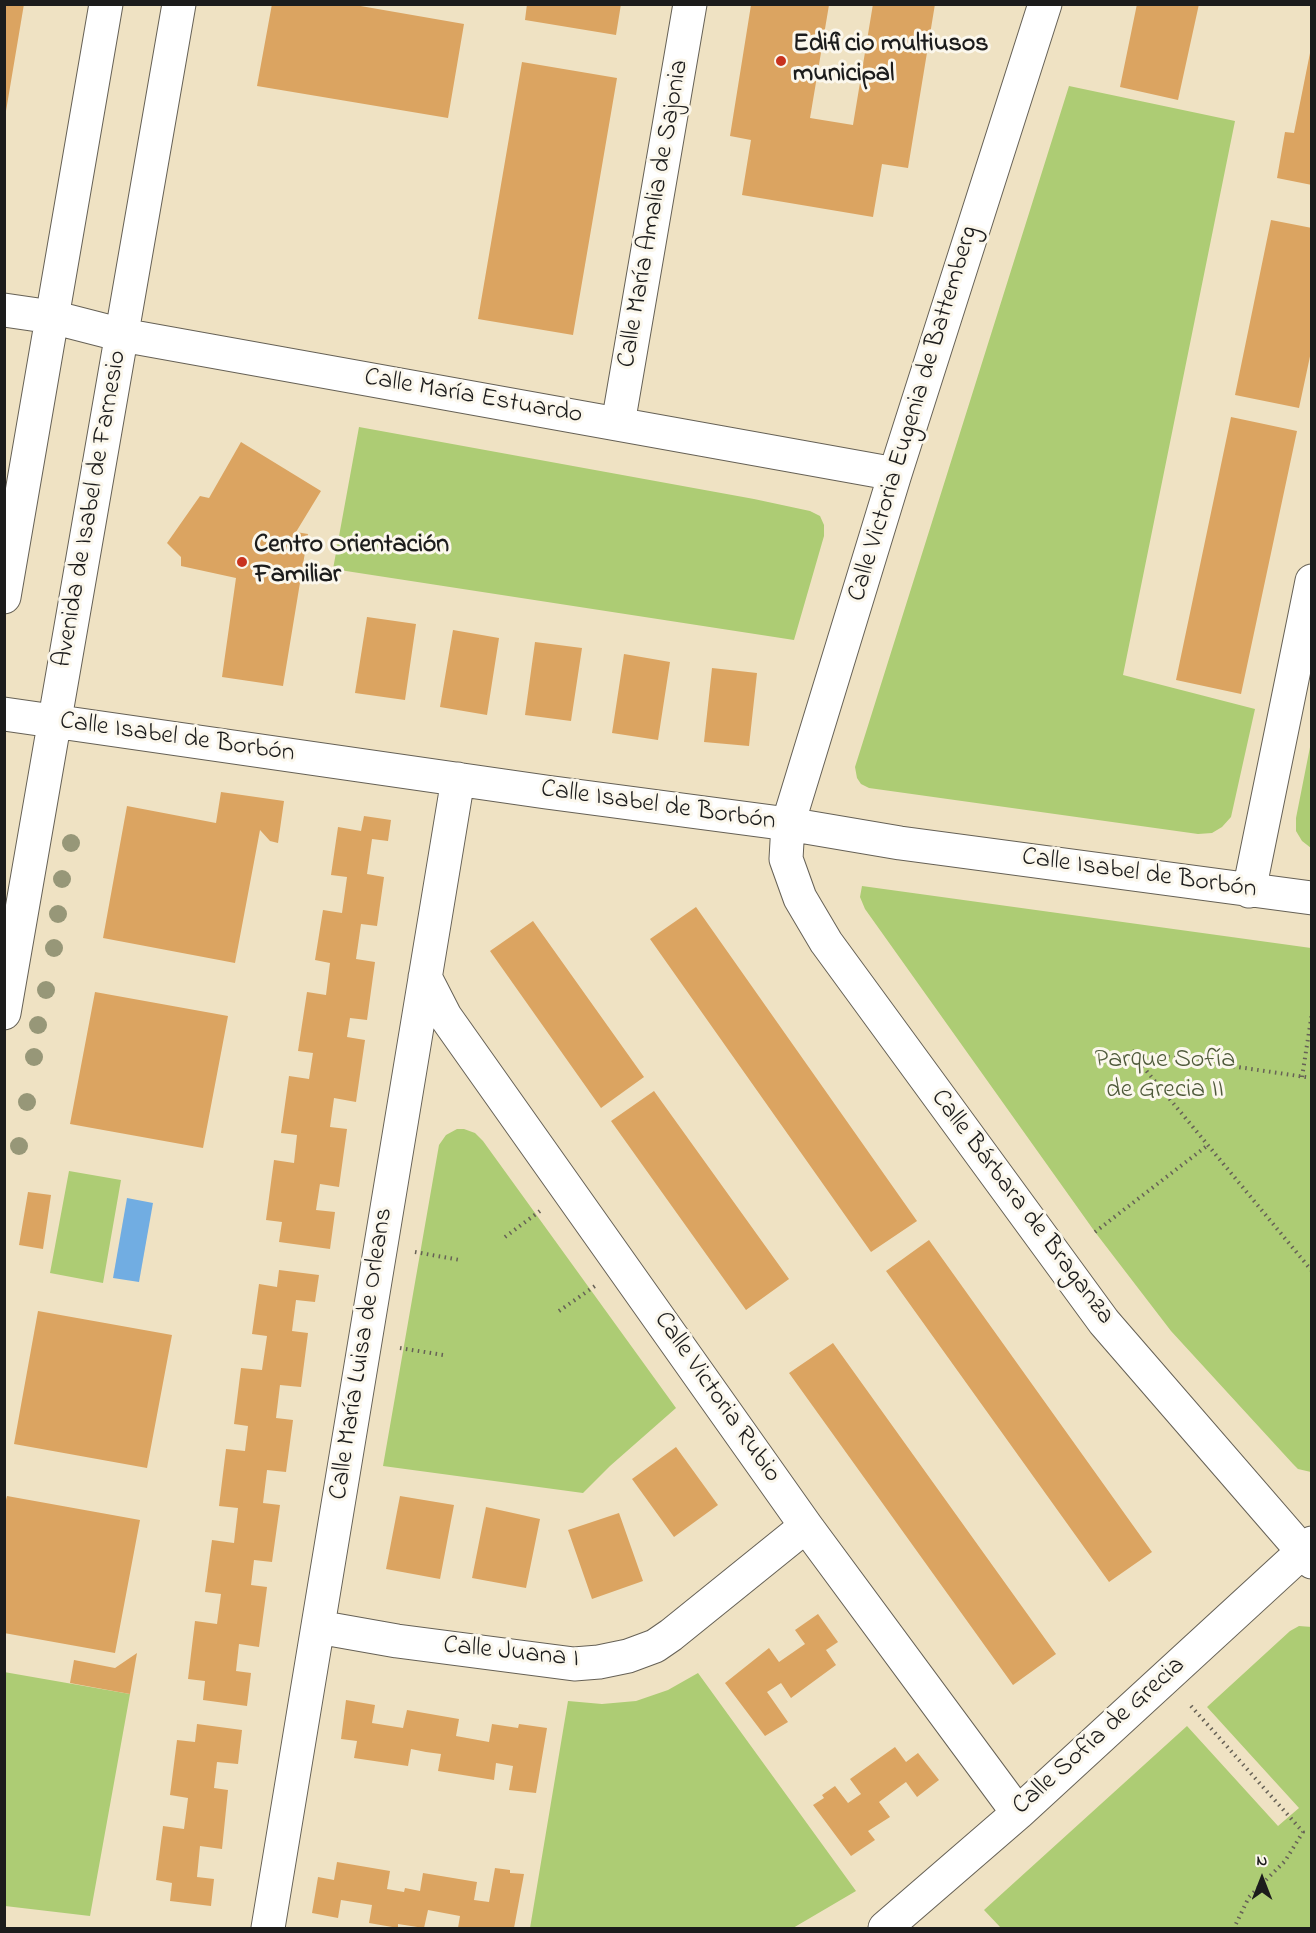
<!DOCTYPE html>
<html>
<head>
<meta charset="utf-8">
<style>
	body { margin:0 }
	#map { position:relative; width:1316px; height:1933px; overflow:hidden; background:#efe2c3; font-family:"Indie Flower",sans-serif }
	canvas { display:block }
	.frame { position:absolute; inset:0; border:6px solid #1c1c1c; pointer-events:none }
	.north { position:absolute; left:1232px; top:1849px; width:60px; height:60px; -webkit-text-stroke:4px #fbf7ec; paint-order:stroke; rotate:0deg; font-size:16px; font-weight:700; line-height:24px; text-align:center; color:#1c1c1c }
	.north::after { content:''; display:block; margin:auto; width:21px; height:27px; background:#1c1c1c; clip-path:polygon(50% 0,100% 100%,50% 72%,0 100%) }
</style>
</head>
<body>
<div id="map">
<canvas width="1316" height="1933"></canvas>
<div class="frame"></div>
<div class="north">N</div>
</div>
<script>
const c = document.querySelector('canvas').getContext('2d');
c.lineJoin = 'round';
function fillPath(path, color) {
  c.fillStyle = color;
  c.fill(path, 'evenodd');
}
function shape(rows) {
  const path = new Path2D();
  for (const r of rows) {
    path.moveTo(r[0], r[1]);
    for (let i = 2; i < r.length; i += 2) path.lineTo(r[i], r[i + 1]);
  }
  return path;
}
function trace(path, color, width, dash) {
  c.strokeStyle = color;
  c.lineWidth = width;
  c.lineCap = dash ? 'butt' : 'round';
  c.setLineDash(dash || []);
  c.stroke(path);
}
function drawText(font, color, halo, rows, align = 'center') {
  c.font = font + ' "Indie Flower",sans-serif';
  c.lineWidth = 6;
  c.setLineDash([]);
  c.textBaseline = 'middle';
  c.strokeStyle = halo;
  c.fillStyle = color;
  for (const [text, x, y, turn = 0] of rows) {
    c.save();
    c.translate(x, y);
    c.rotate((+turn || 0) * Math.PI / 180);
    c.textAlign = isNaN(turn) ? turn : align;
    if (halo) c.strokeText(text, 0, 0);
    c.fillText(text, 0, 0);
    c.restore();
  }
}
fillPath(shape([
	[1069,86,1235,121,1123,675,1255,709,1231,817,1222,827,1212,833,1198,834,869,788,861,784,857,778,855,767],
	[359,427,754,499,810,511,820,516,824,525,824,536,794,640,333,569],
	[1311,742,1311,848,1302,841,1296,831,1296,818],
	[862,886,1311,948,1311,1472,1298,1469,1293,1464,1171,1331,1095,1232,865,909,860,897],
	[457,1129,464,1129,475,1133,483,1141,676,1408,610,1466,583,1493,383,1466,439,1145,446,1135],
	[69,1171,121,1180,103,1283,50,1273],
	[1299,1626,1312,1627,1311,1928,1001,1928,984,1910,1187,1726,1278,1826,1299,1808,1207,1707,1290,1631],
	[4,1672,130,1694,90,1916,5,1906],
	[698,1673,856,1891,793,1928,530,1928,568,1701,602,1704,636,1701,668,1690]
]), '#adcc74');
fillPath(shape([
	[127,1198,153,1203,139,1282,113,1278]
]), '#71ade2');
fillPath(shape([
	[4,4,24,4,6,111,4,111],
	[272,4,349,4,464,24,448,118,257,86],
	[527,4,621,4,616,35,525,20],
	[873,4,935,4,908,168,882,164,873,217,742,195,751,140,730,136,751,5,829,5,810,118,853,125],
	[1137,4,1199,4,1178,100,1120,87],
	[1310,53,1312,53,1312,185,1277,178,1285,132,1294,133],
	[522,62,617,78,573,335,478,319],
	[1271,220,1312,228,1312,347,1299,408,1235,395],
	[1231,417,1297,431,1241,694,1176,680],
	[241,442,321,491,296,532,308,534,283,686,222,677,236,578,181,566,181,557,167,543,200,496,209,498],
	[367,617,416,624,405,700,355,693],
	[453,630,499,638,487,715,440,707],
	[535,642,582,648,571,721,525,715],
	[624,654,670,662,658,740,612,733],
	[712,668,757,673,749,746,704,742],
	[221,792,284,801,278,843,270,841,260,830,235,963,103,938,127,806,216,823],
	[364,816,391,820,388,841,372,839,367,874,384,877,377,926,361,924,356,959,375,962,367,1020,350,1018,347,1037,365,1040,356,1102,334,1098,330,1127,347,1129,339,1187,320,1184,316,1210,335,1212,330,1249,279,1242,282,1222,266,1220,274,1160,294,1163,297,1135,281,1133,289,1076,309,1079,313,1053,298,1051,307,992,326,995,330,963,315,960,323,910,342,913,347,877,331,875,338,827,361,831],
	[696,907,917,1221,871,1252,650,939],
	[533,921,644,1077,601,1108,490,951],
	[95,992,228,1016,203,1148,70,1124],
	[654,1091,789,1279,746,1310,611,1121],
	[28,1192,51,1195,43,1249,19,1245],
	[929,1240,1152,1552,1109,1582,886,1271],
	[279,1270,319,1275,315,1302,296,1300,292,1331,308,1333,301,1387,280,1385,276,1418,293,1420,286,1472,267,1470,263,1503,280,1505,272,1562,254,1560,251,1585,267,1587,259,1647,239,1644,236,1671,251,1673,247,1706,203,1700,205,1681,188,1679,195,1621,217,1624,221,1594,205,1592,212,1540,234,1543,238,1508,219,1506,226,1449,245,1451,248,1426,234,1424,241,1368,262,1370,267,1336,252,1334,259,1284,277,1287],
	[38,1311,172,1335,147,1468,14,1444],
	[833,1343,1056,1654,1013,1685,789,1373],
	[676,1447,718,1505,674,1537,632,1479],
	[7,1496,140,1520,115,1653,4,1633,4,1508],
	[400,1496,454,1505,440,1579,386,1569],
	[486,1507,540,1519,526,1588,472,1578],
	[619,1513,643,1581,592,1599,568,1530],
	[818,1614,838,1642,826,1650,836,1665,791,1698,781,1683,767,1692,788,1722,765,1736,725,1683,769,1648,779,1662,805,1644,795,1630],
	[137,1653,130,1694,70,1683,74,1660,115,1668],
	[346,1700,375,1705,372,1723,403,1728,407,1710,459,1719,456,1736,489,1742,492,1724,518,1728,519,1724,547,1728,536,1793,509,1790,513,1766,496,1763,494,1780,438,1771,441,1754,426,1752,411,1749,408,1766,354,1758,357,1741,341,1739],
	[197,1724,242,1730,238,1764,217,1762,214,1788,228,1790,222,1849,200,1846,197,1877,214,1879,211,1906,170,1901,172,1883,156,1880,163,1826,184,1829,188,1798,170,1795,177,1740,195,1742],
	[895,1747,906,1762,918,1753,939,1780,917,1797,906,1782,879,1802,890,1817,868,1831,875,1840,851,1856,813,1805,824,1798,822,1795,835,1786,848,1803,861,1794,850,1779],
	[337,1862,390,1871,387,1889,404,1892,405,1888,420,1891,423,1873,477,1882,474,1900,489,1902,495,1868,510,1870,510,1873,524,1874,514,1928,458,1928,460,1916,428,1910,424,1928,398,1924,398,1928,369,1923,372,1905,341,1900,338,1918,312,1913,318,1877,334,1880]
]), '#dba461');
const street = shape([
	[1045,4,895,474,788,824,786,859,800,898,826,942,1104,1322,1312,1562],
	[4,310,52,317,122,335,895,474],
	[618,424,690,4],
	[4,597,106,4],
	[4,714,546,792,788,824,900,843,1312,898],
	[1249,891,1312,581],
	[425,977,445,1016,806,1526,1018,1813],
	[4,1013,179,4],
	[318,1627,397,1641,574,1664,599,1662,628,1656,655,1646,671,1635,806,1526],
	[268,1928,458,779],
	[885,1928,1018,1813,1312,1543]
]);
trace(street, '#666156', 35);
trace(shape([
	[1302,1077,1312,1013],
	[1312,1078,1130,1051,1312,1271],
	[1095,1232,1208,1145],
	[505,1237,540,1211],
	[415,1252,460,1260],
	[559,1311,595,1286],
	[400,1348,443,1355],
	[1191,1706,1303,1832,1285,1861,1249,1897,1234,1928]
]), '#666156', 4, [1.5, 4.5]);
trace(street, '#fff', 33);
c.fillStyle = '#979778';
for (const [x, y] of [
	[71,843],
	[62,879],
	[58,914],
	[54,948],
	[46,990],
	[38,1025],
	[34,1057],
	[27,1102],
	[19,1146]
]) {
  c.beginPath();
  c.arc(x, y, 9, 0, 2 * Math.PI);
  c.fill();
}
for (const [x, y, r, color] of [
	[781,61,6,"#c8321e"],
	[242,562,6,"#c8321e"]
]) {
  const dot = new Path2D();
  dot.arc(x, y, r, 0, 2 * Math.PI);
  c.fillStyle = color;
  c.fill(dot);
  trace(dot, '#fbf7ec', 2);
}
drawText('bold 26px', '#1c1c1c', '#fbf7ec', [
	["Edificio multiusos",793,46],
	["municipal",793,76],
	["Centro Orientación",254,547],
	["Familiar",254,577]
], 'left');
drawText('26px', '#1c1c1c', '#fbf7ec', [
	["Calle María Amalia de Sajonia",655,214,-80],
	["Calle María Estuardo",473,398,10],
	["Calle Victoria Eugenia de Battemberg",915,414,-73],
	["Avenida de Isabel de Farnesio",92,509,-80],
	["Calle Isabel de Borbón",177,739,8],
	["Calle Isabel de Borbón",658,807,8],
	["Calle Isabel de Borbón",1139,875,8],
	["Calle Bárbara de Braganza",1021,1208,53],
	["Calle María Luisa de Orleans",363,1354,-81],
	["Calle Victoria Rubio",716,1398,55],
	["Calle Juana I",511,1654,6],
	["Calle Sofía de Grecia",1100,1737,-42]
]);
drawText('26px', '#4f5a3b', '#fbf7ec', [
	["Parque Sofía",1165,1062],
	["de Grecia II",1165,1092]
]);
</script>
</body>
</html>
